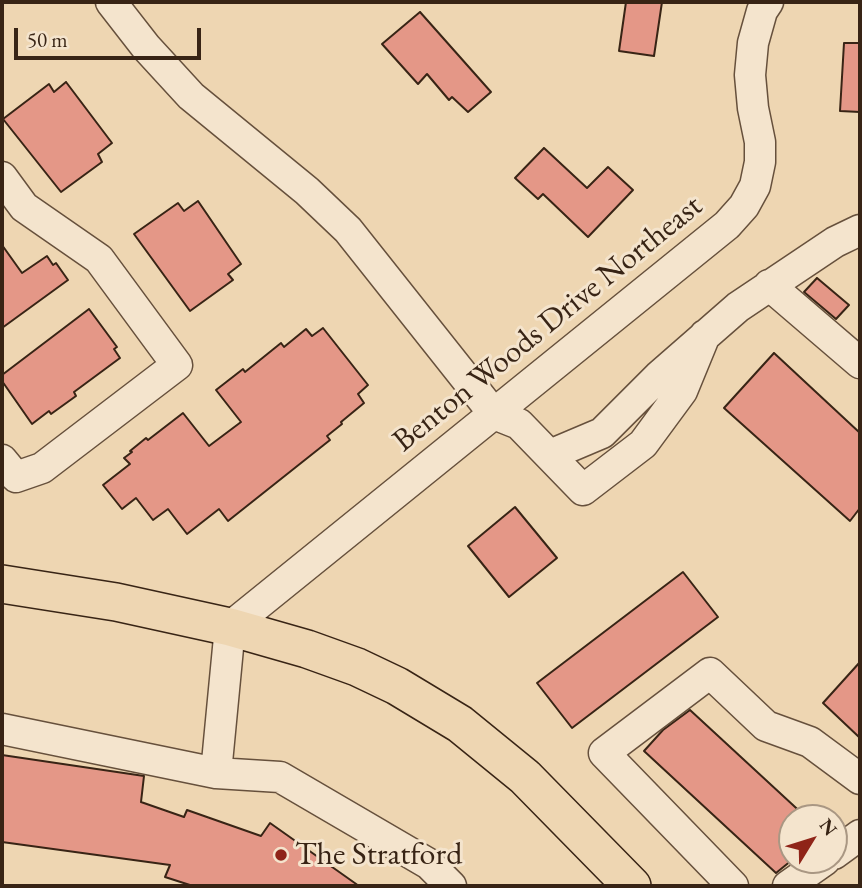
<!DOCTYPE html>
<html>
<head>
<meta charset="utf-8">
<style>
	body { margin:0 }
	#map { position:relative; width:862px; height:888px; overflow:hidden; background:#eed6b2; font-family:"EB Garamond",serif }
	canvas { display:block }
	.frame { position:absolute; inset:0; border:4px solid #382415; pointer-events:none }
	.north { position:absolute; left:778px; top:804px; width:70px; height:70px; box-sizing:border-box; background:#f4e4cd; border:2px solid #a99783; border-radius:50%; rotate:52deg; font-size:19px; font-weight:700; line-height:28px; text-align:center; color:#382415 }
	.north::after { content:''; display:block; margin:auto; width:24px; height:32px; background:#8f2418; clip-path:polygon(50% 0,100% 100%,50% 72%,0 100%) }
	.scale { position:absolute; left:14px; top:28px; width:187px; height:32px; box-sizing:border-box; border:4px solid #382415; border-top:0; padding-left:9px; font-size:21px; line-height:24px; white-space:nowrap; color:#382415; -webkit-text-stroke:5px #f4e4cd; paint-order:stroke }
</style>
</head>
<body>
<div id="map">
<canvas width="862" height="888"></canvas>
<div class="frame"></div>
<div class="north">N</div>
<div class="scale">50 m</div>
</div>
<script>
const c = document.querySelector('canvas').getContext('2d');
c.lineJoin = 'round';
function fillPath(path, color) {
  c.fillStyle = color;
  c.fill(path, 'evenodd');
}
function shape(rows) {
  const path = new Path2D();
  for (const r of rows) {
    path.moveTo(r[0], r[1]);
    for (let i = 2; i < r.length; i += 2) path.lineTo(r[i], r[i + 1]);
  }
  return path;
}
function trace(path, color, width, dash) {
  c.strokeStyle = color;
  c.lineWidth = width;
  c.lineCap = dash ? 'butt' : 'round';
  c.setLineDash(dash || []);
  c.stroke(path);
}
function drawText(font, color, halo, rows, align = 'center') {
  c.font = font + ' "EB Garamond",serif';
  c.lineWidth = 6;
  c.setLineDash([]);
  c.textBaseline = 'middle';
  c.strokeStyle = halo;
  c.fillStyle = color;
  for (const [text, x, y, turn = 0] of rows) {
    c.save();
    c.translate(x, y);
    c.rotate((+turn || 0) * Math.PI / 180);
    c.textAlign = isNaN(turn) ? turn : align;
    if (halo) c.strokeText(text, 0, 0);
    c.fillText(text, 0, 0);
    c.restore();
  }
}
const building = shape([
	[626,2,662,2,654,56,619,51,626,2],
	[420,12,491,92,468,112,452,97,449,100,427,74,418,84,382,44,420,12],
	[844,43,860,43,860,112,840,111,844,43],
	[66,82,112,143,98,154,102,162,61,192,3,119,49,84,54,92,66,82],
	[544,148,587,188,608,167,633,190,588,237,543,194,538,199,515,178,544,148],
	[198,201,241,264,228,274,233,280,190,311,134,234,178,203,184,211,198,201],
	[2,245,22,273,47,256,53,265,56,263,68,280,2,328,2,245],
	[817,278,849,305,836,319,804,292,817,278],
	[89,309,117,347,114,349,120,358,74,392,76,396,51,414,49,411,32,424,2,381,2,375,89,309],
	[323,328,368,385,358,394,364,403,341,422,342,424,327,436,330,440,228,521,219,509,187,534,168,509,153,520,136,498,122,509,103,485,130,464,124,458,132,452,130,451,146,438,148,440,183,413,209,446,241,422,216,390,243,369,245,372,281,343,284,347,306,329,312,336,323,328],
	[774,353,860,433,860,508,850,521,724,408,774,353],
	[515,507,557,558,509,597,468,546,515,507],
	[683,572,718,617,572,728,537,683,683,572],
	[860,662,860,738,823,703,860,662],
	[690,710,807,818,792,818,792,860,776,873,644,751,663,730,690,710],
	[2,755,144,776,141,802,184,817,187,810,261,836,270,823,359,886,193,886,165,877,170,865,2,842,2,755]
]);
fillPath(building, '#e49787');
trace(building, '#382415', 2);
const minor = shape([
	[111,2,146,47,191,96,307,191,348,230,494,414,519,424,583,490,643,444,682,391,705,335],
	[2,177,24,207,99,259,177,365,42,468,16,477,2,460],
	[769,285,860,363],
	[550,455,602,433,659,376,738,307,835,242,860,230],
	[2,729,216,773,280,777,429,864,451,886],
	[216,773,230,627,727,225,744,206,755,186,760,162,760,142,753,108,750,75,753,43,762,11,768,2],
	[834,854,860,835],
	[733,886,604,753,710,673,766,726,810,742,860,779],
	[788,886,825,860]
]);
const major = shape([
	[2,584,116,602,230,627,307,649,357,667,397,686,460,724,525,777,632,886]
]);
trace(minor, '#66503c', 33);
trace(major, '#382415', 40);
trace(minor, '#f4e4cd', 30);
trace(major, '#eed6b2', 37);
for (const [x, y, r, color] of [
	[281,855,7,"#8f2418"]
]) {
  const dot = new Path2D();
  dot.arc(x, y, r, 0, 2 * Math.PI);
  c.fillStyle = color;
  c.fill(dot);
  trace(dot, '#f4e4cd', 2.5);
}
drawText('32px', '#382415', '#f4e4cd', [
	["Benton Woods Drive Northeast",548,324,-39]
]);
drawText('32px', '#382415', '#f4e4cd', [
	["The Stratford",295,855]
], 'left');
</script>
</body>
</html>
